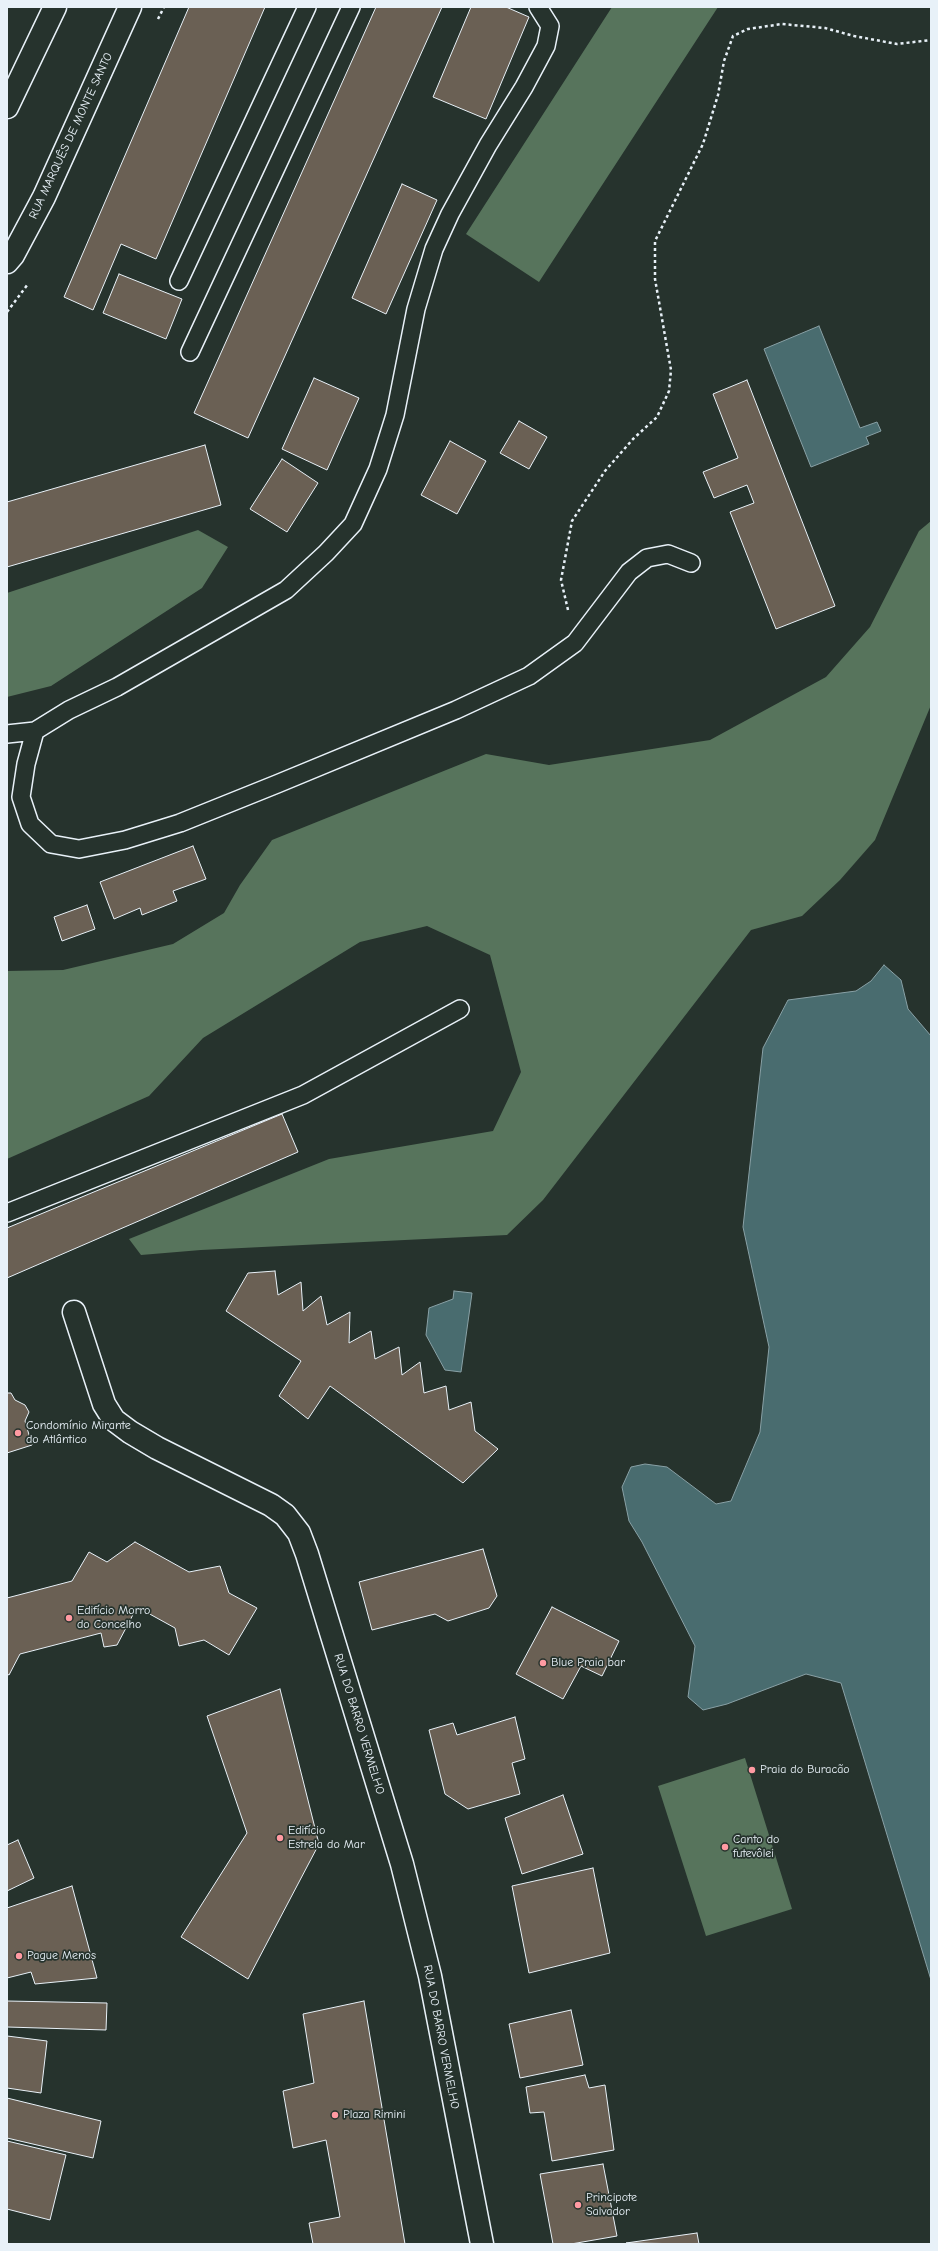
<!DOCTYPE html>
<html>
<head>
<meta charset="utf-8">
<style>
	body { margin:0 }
	#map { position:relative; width:938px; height:2251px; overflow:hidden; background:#26332d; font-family:"Comic Neue",sans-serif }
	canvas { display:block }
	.frame { position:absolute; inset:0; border:8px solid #e8f1f8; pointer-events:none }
</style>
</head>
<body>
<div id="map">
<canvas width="938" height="2251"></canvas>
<div class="frame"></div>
</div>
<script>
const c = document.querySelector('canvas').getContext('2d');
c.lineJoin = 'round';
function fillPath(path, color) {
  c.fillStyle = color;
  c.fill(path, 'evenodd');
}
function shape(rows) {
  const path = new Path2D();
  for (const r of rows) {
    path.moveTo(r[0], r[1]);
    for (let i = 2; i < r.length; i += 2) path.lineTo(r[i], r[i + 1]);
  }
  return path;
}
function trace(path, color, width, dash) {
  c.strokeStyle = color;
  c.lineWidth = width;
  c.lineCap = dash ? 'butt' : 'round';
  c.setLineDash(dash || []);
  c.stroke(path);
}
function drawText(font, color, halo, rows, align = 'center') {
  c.font = font + ' "Comic Neue",sans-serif';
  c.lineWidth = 3.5;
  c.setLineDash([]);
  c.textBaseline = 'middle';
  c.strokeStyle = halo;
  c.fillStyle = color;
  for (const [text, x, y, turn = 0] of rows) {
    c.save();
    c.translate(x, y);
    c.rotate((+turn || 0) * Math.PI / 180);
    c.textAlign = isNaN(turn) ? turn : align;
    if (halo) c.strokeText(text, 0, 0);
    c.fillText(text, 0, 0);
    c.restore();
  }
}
fillPath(shape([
	[612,7,718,7,539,282,466,234],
	[931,521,931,705,875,840,840,880,802,916,751,930,543,1200,507,1235,201,1250,141,1255,129,1239,329,1159,493,1131,521,1072,490,955,427,926,360,942,203,1038,149,1096,7,1159,7,971,63,970,173,944,224,913,240,885,272,840,486,754,549,765,710,740,826,677,870,627,919,531],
	[198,530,228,547,202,588,51,686,7,697,7,593],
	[745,1758,792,1909,706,1936,658,1786]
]), '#57745c');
const water = shape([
	[819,326,860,428,877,422,881,431,866,437,869,444,811,467,764,349,819,326],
	[884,965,901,980,908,1009,931,1036,931,1980,841,1683,806,1674,727,1704,703,1710,688,1697,695,1646,642,1542,629,1521,622,1487,631,1467,645,1464,667,1467,716,1504,731,1501,760,1432,769,1347,743,1227,763,1048,788,1000,856,991,871,981,884,965],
	[454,1291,472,1293,461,1372,445,1370,426,1335,429,1308,453,1299,454,1291]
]);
fillPath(water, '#496c6f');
trace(water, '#89a1a6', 1);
const building = shape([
	[189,7,265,7,156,259,121,244,93,310,64,297,189,7],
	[376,7,442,7,248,438,194,413,376,7],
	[471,7,506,7,529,17,486,119,433,97,471,7],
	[402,184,437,200,386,314,352,298,402,184],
	[119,274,182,299,166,339,103,313,119,274],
	[314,378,359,398,327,470,282,449,314,378],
	[747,380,835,606,776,629,730,512,754,503,747,485,714,498,703,472,738,458,713,394,747,380],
	[519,421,547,437,529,469,500,453,519,421],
	[450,441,486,461,457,514,421,495,450,441],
	[205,445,221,505,7,567,7,502,205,445],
	[282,459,318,483,287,532,250,509,282,459],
	[193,846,206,879,173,891,177,901,142,915,140,908,114,919,100,882,193,846],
	[87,905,95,929,62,941,54,917,87,905],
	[282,1114,298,1152,7,1278,7,1228,282,1114],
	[275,1271,278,1295,301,1282,303,1311,321,1296,327,1325,350,1312,349,1343,371,1331,375,1359,399,1347,402,1375,420,1362,424,1393,446,1386,449,1410,471,1402,475,1431,498,1449,463,1483,330,1386,308,1419,279,1396,301,1361,226,1311,248,1273,275,1271],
	[7,1393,11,1393,15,1400,25,1405,29,1412,25,1421,32,1445,7,1453,7,1393],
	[135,1542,189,1572,220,1566,229,1593,257,1608,229,1655,204,1640,179,1646,175,1628,137,1607,117,1645,104,1647,101,1633,20,1654,9,1675,7,1674,7,1598,72,1581,89,1552,107,1562,135,1542],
	[483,1549,497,1596,489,1608,448,1621,435,1614,372,1630,359,1582,483,1549],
	[552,1607,619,1641,602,1676,581,1666,563,1699,516,1674,552,1607],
	[280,1689,319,1844,248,1979,181,1937,247,1833,207,1716,280,1689],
	[515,1717,525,1759,512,1763,520,1794,468,1809,445,1794,429,1730,453,1723,457,1735,515,1717],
	[563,1795,583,1854,522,1874,505,1818,563,1795],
	[18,1840,34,1878,7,1891,7,1845,18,1840],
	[593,1868,610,1953,529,1973,512,1886,593,1868],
	[72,1886,97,1978,35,1984,31,1972,7,1978,7,1908,72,1886],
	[7,2001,107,2003,106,2030,7,2027,7,2001],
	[364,2001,405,2244,313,2244,309,2223,340,2217,326,2140,293,2148,283,2091,314,2083,303,2014,364,2001],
	[571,2010,583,2065,520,2078,509,2024,571,2010],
	[7,2036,47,2041,41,2093,7,2088,7,2036],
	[585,2075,589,2088,605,2085,614,2150,552,2161,544,2112,530,2113,526,2087,585,2075],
	[7,2098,101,2121,93,2158,7,2138,7,2098],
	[7,2141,66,2155,50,2220,7,2209,7,2141],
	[603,2164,617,2236,571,2244,553,2244,540,2174,603,2164],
	[697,2233,699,2244,626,2243,697,2233]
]);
fillPath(building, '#6a6054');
trace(building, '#e8f1f8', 1);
const lane = shape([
	[179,281,307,7],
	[190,352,351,7],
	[35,731,26,764,21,797,30,824,51,844,79,849,125,840,180,823,277,784,456,710,529,676,575,643,629,572,647,558,668,554,691,563],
	[7,734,35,731,69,710,117,687,286,590,326,553,353,524,378,469,395,415,416,309,434,249,450,214,488,145,524,87,546,46,550,26,538,7],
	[7,1213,303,1095,460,1009]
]);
const street = shape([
	[74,1312,104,1404,114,1420,130,1432,157,1448,271,1505,285,1515,299,1533,307,1554,402,1864,430,1976,482,2244]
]);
const primary = shape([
	[7,107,55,7],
	[7,262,13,255,44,197,130,7]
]);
trace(lane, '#e8f1f8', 20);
trace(street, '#e8f1f8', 25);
trace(primary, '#e8f1f8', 25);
trace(shape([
	[158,19,164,7],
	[7,312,28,284],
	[568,610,561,580,572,521,605,471,633,439,657,417,669,391,671,370,655,279,655,241,703,144,718,95,724,61,733,36,748,29,782,24,825,28,854,36,897,44,931,40]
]), '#e8f1f8', 2.5, [3, 3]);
trace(lane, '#26332d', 17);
trace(street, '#26332d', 22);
trace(primary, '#26332d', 22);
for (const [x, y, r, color] of [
	[18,1433,4,"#ff9aa2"],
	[69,1618,4,"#ff9aa2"],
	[543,1663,4,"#ff9aa2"],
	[752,1770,4,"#ff9aa2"],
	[280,1838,4,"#ff9aa2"],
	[725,1847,4,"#ff9aa2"],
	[19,1956,4,"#ff9aa2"],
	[335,2115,4,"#ff9aa2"],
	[578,2205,4,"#ff9aa2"]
]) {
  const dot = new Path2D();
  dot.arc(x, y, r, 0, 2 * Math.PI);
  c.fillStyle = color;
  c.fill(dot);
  trace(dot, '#26332d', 1.5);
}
drawText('12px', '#e8f1f8', '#26332d', [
	["RUA MARQUÊS DE MONTE SANTO",71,136,-65],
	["RUA DO BARRO VERMELHO",359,1724,73],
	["RUA DO BARRO VERMELHO",441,2037,79]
]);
drawText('12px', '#e8f1f8', '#26332d', [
	["Condomínio Mirante",26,1426],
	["do Atlântico",26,1440],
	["Edifício Morro",77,1611],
	["do Concelho",77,1625],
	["Blue Praia bar",551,1663],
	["Praia do Buracão",760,1770],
	["Edifício",288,1831],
	["Estrela do Mar",288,1845],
	["Canto do",733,1840],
	["futevôlei",733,1854],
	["Pague Menos",27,1956],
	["Plaza Rimini",343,2115],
	["Principote",586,2198],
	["Salvador",586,2212]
], 'left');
</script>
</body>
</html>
